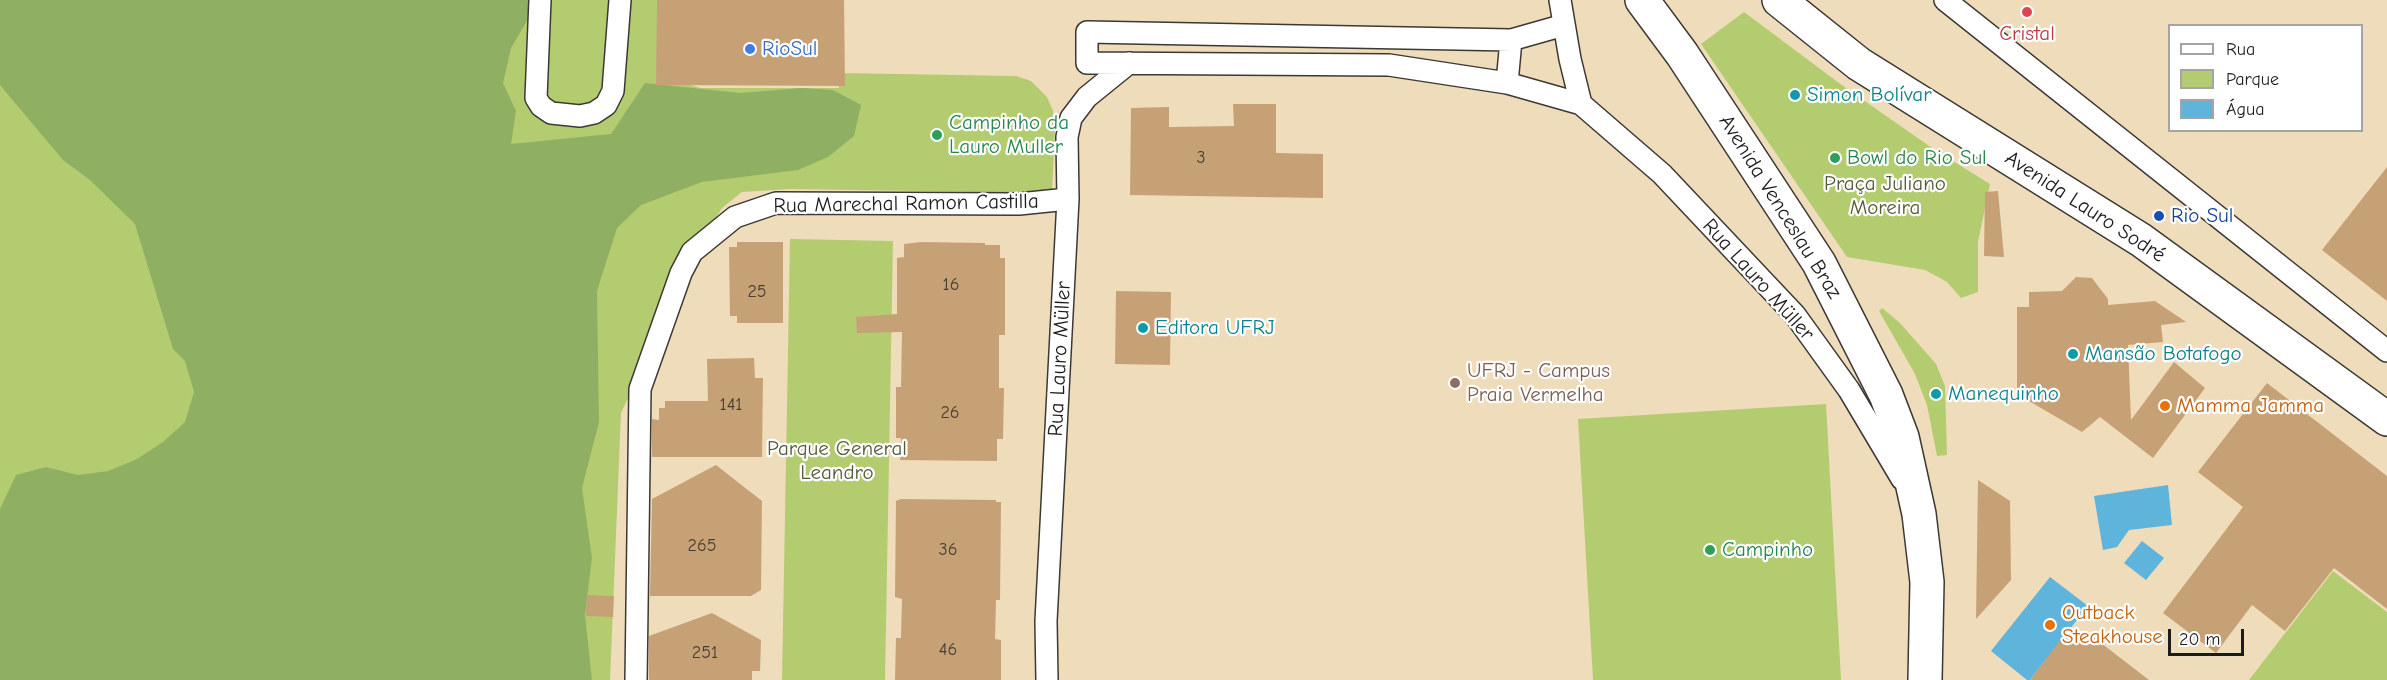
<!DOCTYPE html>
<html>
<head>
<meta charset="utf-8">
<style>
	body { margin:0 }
	#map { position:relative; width:2387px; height:680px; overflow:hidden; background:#efdcbb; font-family:"Comic Neue",sans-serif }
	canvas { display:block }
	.legend { position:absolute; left:2168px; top:24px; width:195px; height:108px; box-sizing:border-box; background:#fff; border:2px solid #a4a4a4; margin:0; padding:8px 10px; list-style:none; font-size:18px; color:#1c1c1c }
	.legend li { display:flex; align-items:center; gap:12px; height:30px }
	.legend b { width:30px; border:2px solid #a4a4a4 }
	.scale { position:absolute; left:2168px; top:629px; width:76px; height:27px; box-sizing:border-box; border:3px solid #1c1c1c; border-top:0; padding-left:8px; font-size:18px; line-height:21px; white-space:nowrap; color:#1c1c1c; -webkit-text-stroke:4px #fff; paint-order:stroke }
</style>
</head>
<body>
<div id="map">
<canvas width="2387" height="680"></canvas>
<ul class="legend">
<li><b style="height:8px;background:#fff"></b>Rua</li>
<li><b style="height:16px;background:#b4cc70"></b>Parque</li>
<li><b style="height:16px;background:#5eb4da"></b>Água</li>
</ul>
<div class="scale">20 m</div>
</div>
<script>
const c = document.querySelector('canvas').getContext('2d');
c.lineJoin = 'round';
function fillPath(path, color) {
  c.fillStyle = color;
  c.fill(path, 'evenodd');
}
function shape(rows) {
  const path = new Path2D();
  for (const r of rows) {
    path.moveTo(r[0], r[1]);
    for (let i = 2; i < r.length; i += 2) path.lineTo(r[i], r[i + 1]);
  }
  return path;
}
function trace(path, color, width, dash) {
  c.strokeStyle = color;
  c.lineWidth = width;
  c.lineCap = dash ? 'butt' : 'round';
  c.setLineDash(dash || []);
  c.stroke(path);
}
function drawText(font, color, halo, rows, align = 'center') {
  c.font = font + ' "Comic Neue",sans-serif';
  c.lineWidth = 4.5;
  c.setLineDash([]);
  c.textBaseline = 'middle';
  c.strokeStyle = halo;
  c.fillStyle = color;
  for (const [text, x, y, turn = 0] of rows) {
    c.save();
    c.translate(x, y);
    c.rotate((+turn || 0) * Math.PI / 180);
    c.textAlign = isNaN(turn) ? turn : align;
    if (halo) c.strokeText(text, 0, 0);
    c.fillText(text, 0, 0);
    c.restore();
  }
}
fillPath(shape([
	[0,0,661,0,668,78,700,88,839,88,839,73,1016,76,1031,81,1047,97,1053,111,1055,126,1052,193,790,189,742,192,722,208,706,234,621,413,610,680,0,680],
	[1744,12,1839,83,1932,148,1990,184,1978,242,1978,292,1961,298,1947,282,1925,270,1847,257,1701,44],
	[790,239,893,241,885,680,782,680],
	[1882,308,1900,323,1936,364,1945,386,1947,455,1937,456,1927,405,1915,374,1879,311],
	[1826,404,1841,680,1593,680,1578,419],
	[2333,571,2387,612,2387,680,2249,680]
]), '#b4cc70');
fillPath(shape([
	[0,0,530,0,528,19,511,48,503,83,516,111,511,144,611,134,645,83,740,93,802,88,833,90,861,105,854,136,828,157,798,170,702,182,641,205,617,228,597,291,599,422,582,488,592,558,585,615,592,680,0,680,0,509,16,475,46,467,78,475,108,471,137,459,163,442,185,422,194,392,185,361,173,349,135,224,90,180,63,160,0,85]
]), '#8fb062');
fillPath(shape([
	[2168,485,2172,525,2129,530,2117,547,2103,550,2094,496],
	[2142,541,2164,558,2146,580,2124,563],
	[2050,577,2088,606,2030,680,2027,680,1991,651]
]), '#5eb4da');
fillPath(shape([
	[657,0,844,0,845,86,656,85],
	[1233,104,1276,104,1276,153,1323,154,1323,198,1130,195,1131,108,1169,107,1169,127,1234,126],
	[2387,167,2387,301,2322,250],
	[1998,191,2004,257,1984,256,1985,192],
	[737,242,783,242,783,323,737,323,737,316,730,316,729,247,737,247],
	[921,242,985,243,985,245,1000,245,1000,258,1005,258,1005,335,999,335,999,388,1004,388,1003,439,997,439,997,461,900,460,901,438,896,438,896,387,901,387,902,332,857,333,856,317,897,314,897,258,904,257,904,244],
	[2076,277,2092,278,2108,299,2108,305,2155,301,2186,322,2161,325,2163,342,2128,345,2131,420,2174,362,2205,388,2153,458,2100,417,2082,432,2017,394,2017,307,2029,307,2029,292,2062,291],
	[1116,291,1171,292,1170,365,1115,364],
	[754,358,755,378,763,378,762,457,652,457,652,419,659,420,659,408,665,408,665,401,708,401,707,359],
	[2267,383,2387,476,2387,609,2334,568,2285,631,2252,605,2216,653,2163,613,2243,507,2198,472],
	[716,465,762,501,761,590,751,596,650,596,652,499],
	[1978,480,2010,501,2011,580,1976,619],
	[901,499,996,500,996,502,1001,502,1000,600,996,600,995,639,1001,640,1001,680,895,680,896,638,901,638,902,599,895,597,896,501],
	[587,595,614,596,613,617,586,616],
	[712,613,761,640,760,671,752,671,752,680,649,680,649,636],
	[2066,633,2088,633,2149,680,2030,680]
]), '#c7a176');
const street = shape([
	[540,0,536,98,541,106,551,113,580,116,594,113,606,105,613,91,620,0],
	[1560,0,1570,59,1581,104],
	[1945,0,2387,351],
	[1564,25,1511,40,1087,32,1087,63,1389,65,1507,83,1581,104,1662,174,1795,315,1849,390,1902,479],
	[1507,83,1511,40],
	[636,680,640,389,681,273,692,252,735,217,776,203,1019,204,1068,199],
	[1047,680,1046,621,1068,199,1067,137,1071,118,1087,97,1129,63]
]);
const highway = shape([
	[1642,0,1682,54,1819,263,1886,395,1902,437,1919,514,1927,582,1925,680],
	[1779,0,1859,64,2141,240,2387,419]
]);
trace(street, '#3c3934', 24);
trace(highway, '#3c3934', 36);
trace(street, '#fff', 21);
trace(highway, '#fff', 33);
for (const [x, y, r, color] of [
	[2027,12,6,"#e0444e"],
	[750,49,6,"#3f7fe0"],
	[1795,95,6,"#0f9aa8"],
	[937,135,6,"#2e9e5b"],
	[1835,158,6,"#2e9e5b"],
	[2159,216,6,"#1a4fb4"],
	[1143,328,6,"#0f9aa8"],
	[2073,354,6,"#0f9aa8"],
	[1455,383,6,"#8d6e63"],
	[1936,394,6,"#0f9aa8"],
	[2165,406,6,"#e8710a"],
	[1710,550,6,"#2e9e5b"],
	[2050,625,6,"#e8710a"]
]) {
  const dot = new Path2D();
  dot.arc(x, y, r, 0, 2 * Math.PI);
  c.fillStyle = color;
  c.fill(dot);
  trace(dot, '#fff', 2);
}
drawText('18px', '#473d32', null, [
	["3",1201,158],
	["16",951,285],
	["25",757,292],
	["141",731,405],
	["26",950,413],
	["265",702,546],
	["36",948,550],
	["46",948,650],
	["251",705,653]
]);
drawText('21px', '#be3a42', '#fff', [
	["Cristal",2027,34]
]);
drawText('21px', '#366cbe', '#fff', [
	["RioSul",762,49]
], 'left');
drawText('21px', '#0d838f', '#fff', [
	["Simon Bolívar",1807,95],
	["Editora UFRJ",1155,328],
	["Mansão Botafogo",2085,354],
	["Manequinho",1948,394]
], 'left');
drawText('21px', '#27864d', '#fff', [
	["Campinho da",949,123],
	["Lauro Muller",949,147],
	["Bowl do Rio Sul",1847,158],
	["Campinho",1722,550]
], 'left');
drawText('21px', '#515a39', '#fff', [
	["Praça Juliano",1885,184],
	["Moreira",1885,208],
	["Parque General",837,449],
	["Leandro",837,473]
]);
drawText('21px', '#1c1c1c', '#fff', [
	["Rua Marechal Ramon Castilla",906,204,-1],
	["Avenida Venceslau Braz",1780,207,58],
	["Avenida Lauro Sodré",2085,207,33],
	["Rua Lauro Müller",1758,280,48],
	["Rua Lauro Müller",1060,359,-87]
]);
drawText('21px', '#164399', '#fff', [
	["Rio Sul",2171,216]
], 'left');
drawText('21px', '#785e54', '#fff', [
	["UFRJ - Campus",1467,371],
	["Praia Vermelha",1467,395]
], 'left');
drawText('21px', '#c56008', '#fff', [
	["Mamma Jamma",2177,406],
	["Outback",2062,613],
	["Steakhouse",2062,637]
], 'left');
</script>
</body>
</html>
